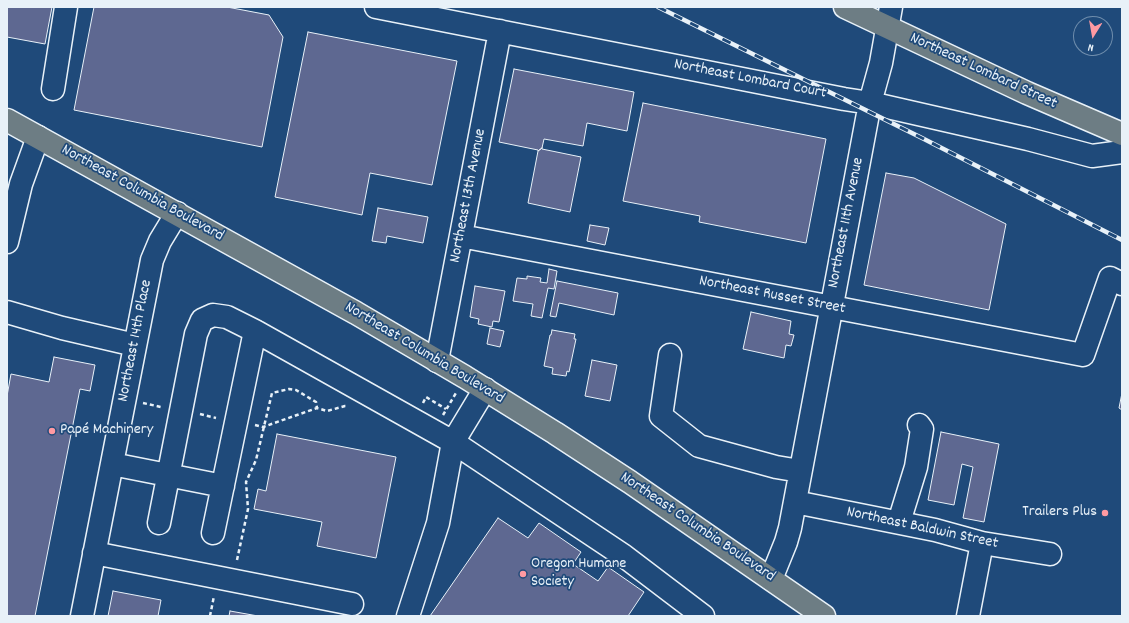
<!DOCTYPE html>
<html>
<head>
<meta charset="utf-8">
<style>
	body { margin:0 }
	#map { position:relative; width:1129px; height:623px; overflow:hidden; background:#1f4a7a; font-family:Dekko,sans-serif }
	canvas { display:block }
	.frame { position:absolute; inset:0; border:8px solid #e8f1f8; pointer-events:none }
	.north { position:absolute; left:1073px; top:16px; width:40px; height:40px; box-sizing:border-box; background:#1f4a7a; border:1px solid #6f8dac; border-radius:50%; rotate:191deg; font-size:11px; font-weight:700; line-height:16px; text-align:center; color:#e8f1f8 }
	.north::after { content:''; display:block; margin:auto; width:14px; height:18px; background:#ff9aa2; clip-path:polygon(50% 0,100% 100%,50% 72%,0 100%) }
</style>
</head>
<body>
<div id="map">
<canvas width="1129" height="623"></canvas>
<div class="frame"></div>
<div class="north">N</div>
</div>
<script>
const c = document.querySelector('canvas').getContext('2d');
c.lineJoin = 'round';
function fillPath(path, color) {
  c.fillStyle = color;
  c.fill(path, 'evenodd');
}
function shape(rows) {
  const path = new Path2D();
  for (const r of rows) {
    path.moveTo(r[0], r[1]);
    for (let i = 2; i < r.length; i += 2) path.lineTo(r[i], r[i + 1]);
  }
  return path;
}
function trace(path, color, width, dash) {
  c.strokeStyle = color;
  c.lineWidth = width;
  c.lineCap = dash ? 'butt' : 'round';
  c.setLineDash(dash || []);
  c.stroke(path);
}
function drawText(font, color, halo, rows, align = 'center') {
  c.font = font + ' Dekko,sans-serif';
  c.lineWidth = 3.5;
  c.setLineDash([]);
  c.textBaseline = 'middle';
  c.strokeStyle = halo;
  c.fillStyle = color;
  for (const [text, x, y, turn = 0] of rows) {
    c.save();
    c.translate(x, y);
    c.rotate((+turn || 0) * Math.PI / 180);
    c.textAlign = isNaN(turn) ? turn : align;
    if (halo) c.strokeText(text, 0, 0);
    c.fillText(text, 0, 0);
    c.restore();
  }
}
const building = shape([
	[7,7,52,7,45,44,7,37,7,7],
	[94,7,227,7,269,15,283,37,262,147,74,110,94,7],
	[308,32,457,61,432,185,370,173,362,215,275,197,308,32],
	[514,69,634,92,627,131,587,123,583,146,544,139,542,148,538,151,538,150,499,142,514,69],
	[643,103,826,139,806,243,699,222,700,216,623,201,643,103],
	[542,148,542,149,581,157,570,212,528,203,538,151,542,148],
	[886,173,914,178,1006,224,989,310,864,285,886,173],
	[378,208,428,217,423,243,387,236,386,243,372,241,378,208],
	[590,225,609,228,605,245,587,241,590,225],
	[549,269,557,271,554,289,548,288,542,318,531,316,533,304,513,301,517,278,527,279,527,276,541,278,540,282,547,283,549,269],
	[557,281,618,293,614,315,559,303,556,317,550,316,557,281],
	[475,286,505,291,499,322,493,321,492,327,478,324,479,319,470,317,475,286],
	[751,312,791,321,789,334,794,335,791,346,786,345,784,358,743,349,751,312],
	[490,328,504,331,500,347,487,344,490,328],
	[552,330,575,334,574,339,576,339,569,372,567,371,566,376,552,374,553,368,544,366,550,335,551,335,552,330],
	[54,357,95,365,90,391,80,389,35,616,7,616,7,396,11,374,49,382,54,357],
	[592,360,617,365,610,401,585,396,592,360],
	[1122,393,1122,410,1119,408,1122,393],
	[941,432,999,444,984,522,963,518,973,467,962,464,954,505,928,500,941,432],
	[277,434,396,457,376,558,317,546,322,522,254,509,258,489,266,491,277,434],
	[498,518,528,538,539,523,581,552,573,564,598,581,608,567,644,592,628,616,430,616,498,518],
	[113,591,161,600,158,616,108,616,113,591],
	[230,611,258,616,229,616,230,611]
]);
fillPath(building, '#5e6891');
trace(building, '#e8f1f8', 1);
const minor = shape([
	[376,7,844,99,870,103,1028,139,1092,156,1122,152],
	[53,89,66,7],
	[461,236,1083,355,1110,278,1122,284],
	[7,242,21,184,38,137],
	[7,312,62,328,135,345],
	[670,355,661,416,699,446,776,467,800,471],
	[437,361,500,31],
	[485,389,453,442,624,556,703,616],
	[112,464,223,486],
	[795,502,935,530,982,543,1050,554],
	[899,522,916,467,922,429,919,425],
	[159,523,196,334,202,320,213,315,227,317,255,331,453,442,438,523,408,616],
	[213,533,255,331],
	[94,553,352,604],
	[771,579,786,542,790,528,870,103,881,63,891,7],
	[82,616,152,260,160,241,177,213],
	[968,616,982,543]
]);
const major = shape([
	[845,7,1027,93,1122,134],
	[7,120,356,313,465,377,555,433,630,482,824,616]
]);
trace(minor, '#e8f1f8', 25);
trace(major, '#e8f1f8', 25);
trace(shape([
	[143,403,161,407],
	[423,403,426,397,446,409],
	[200,414,216,418],
	[443,415,456,393],
	[255,425,263,427,317,408,327,411,345,406,347,406],
	[237,560,248,509,246,482,256,460,272,393,289,389,296,390,316,402,317,408],
	[210,616,214,596]
]), '#e8f1f8', 2.5, [4, 3]);
trace(minor, '#1f4a7a', 22);
trace(major, '#6d7d84', 22);
const rail = shape([
	[658,7,922,138,1122,240]
]);
trace(rail, '#e8f1f8', 4.5);
trace(rail, '#1f4a7a', 3, [9]);
for (const [x, y, r, color] of [
	[52,431,4,"#ff9aa2"],
	[1105,513,4,"#ff9aa2"],
	[523,574,4,"#ff9aa2"]
]) {
  const dot = new Path2D();
  dot.arc(x, y, r, 0, 2 * Math.PI);
  c.fillStyle = color;
  c.fill(dot);
  trace(dot, '#1f4a7a', 1.5);
}
drawText('16px', '#e8f1f8', '#1f4a7a', [
	["Northeast Lombard Street",983,72,25],
	["Northeast Lombard Court",750,80,11],
	["Northeast Columbia Boulevard",142,194,29],
	["Northeast 13th Avenue",469,196,-79],
	["Northeast 11th Avenue",847,223,-79],
	["Northeast Russet Street",772,296,11],
	["Northeast 14th Place",136,341,-79],
	["Northeast Columbia Boulevard",424,354,31],
	["Northeast Columbia Boulevard",697,528,34],
	["Northeast Baldwin Street",922,529,12]
]);
drawText('16px', '#e8f1f8', '#1f4a7a', [
	["Papé Machinery",60,431],
	["Trailers Plus",1097,513,"right"],
	["Oregon Humane",531,565],
	["Society",531,583]
], 'left');
</script>
</body>
</html>
